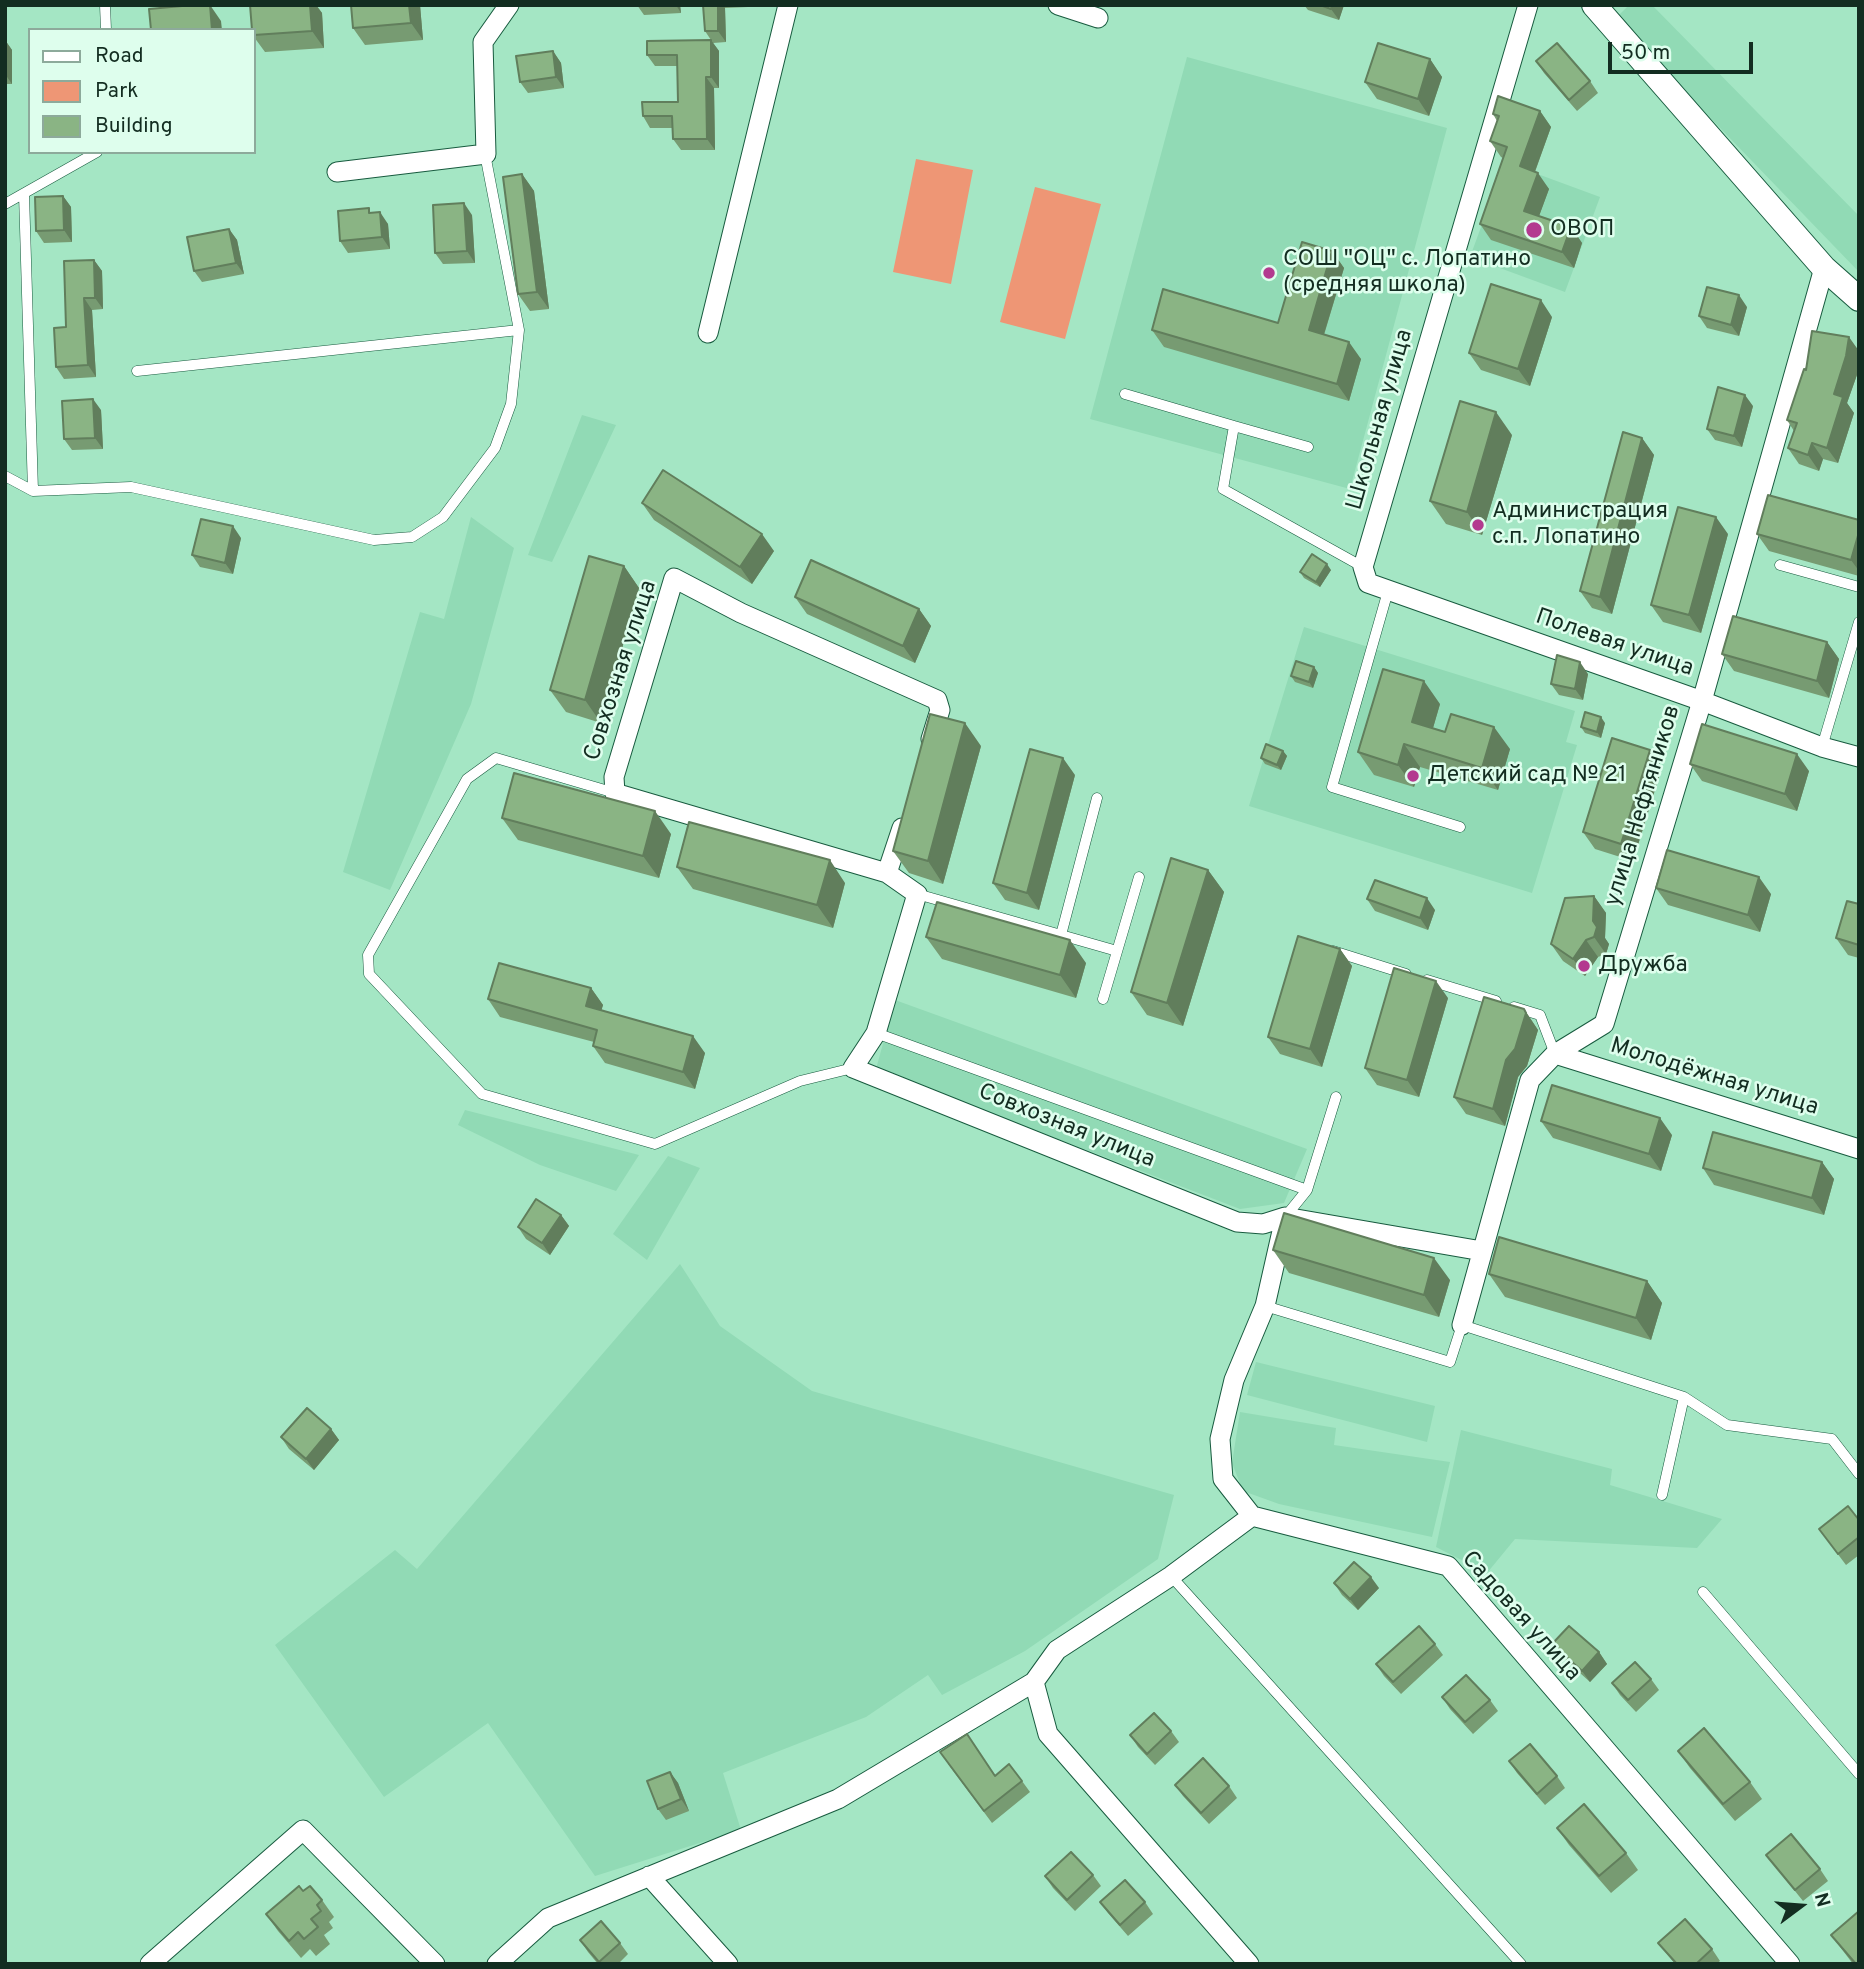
<!DOCTYPE html>
<html>
<head>
<meta charset="utf-8">
<style>
	body { margin:0 }
	#map { position:relative; width:1864px; height:1969px; overflow:hidden; background:#a4e6c4; font-family:Overpass,sans-serif }
	canvas { display:block }
	.frame { position:absolute; inset:0; border:7px solid #132d21; pointer-events:none }
	.legend { position:absolute; left:28px; top:28px; width:228px; height:126px; box-sizing:border-box; background:#defeed; border:2px solid #8daa9b; margin:0; padding:9px 12px; list-style:none; font-size:21px; color:#132d21 }
	.legend li { display:flex; align-items:center; gap:14px; height:35px }
	.legend b { width:35px; border:2px solid #8daa9b }
	.north { position:absolute; left:1766px; top:1871px; width:70px; height:70px; -webkit-text-stroke:5px #defeed; paint-order:stroke; rotate:74deg; font-size:19px; font-weight:700; line-height:28px; text-align:center; color:#132d21 }
	.north::after { content:''; display:block; margin:auto; width:24px; height:32px; background:#132d21; clip-path:polygon(50% 0,100% 100%,50% 72%,0 100%) }
	.scale { position:absolute; left:1608px; top:42px; width:145px; height:32px; box-sizing:border-box; border:4px solid #132d21; border-top:0; padding-left:9px; font-size:21px; line-height:24px; white-space:nowrap; color:#132d21; -webkit-text-stroke:5px #defeed; paint-order:stroke }
</style>
</head>
<body>
<div id="map">
<canvas width="1864" height="1969"></canvas>
<div class="frame"></div>
<ul class="legend">
<li><b style="height:9px;background:#fff"></b>Road</li>
<li><b style="height:19px;background:#ee9675"></b>Park</li>
<li><b style="height:19px;background:#8ab484"></b>Building</li>
</ul>
<div class="north">N</div>
<div class="scale">50 m</div>
</div>
<script>
const c = document.querySelector('canvas').getContext('2d');
c.lineJoin = 'round';
function fillPath(path, color) {
  c.fillStyle = color;
  c.fill(path, 'evenodd');
}
function shape(rows) {
  const path = new Path2D();
  for (const r of rows) {
    path.moveTo(r[0], r[1]);
    for (let i = 2; i < r.length; i += 2) path.lineTo(r[i], r[i + 1]);
  }
  return path;
}
function trace(path, color, width, dash) {
  c.strokeStyle = color;
  c.lineWidth = width;
  c.lineCap = dash ? 'butt' : 'round';
  c.setLineDash(dash || []);
  c.stroke(path);
}
function drawText(font, color, halo, rows, align = 'center') {
  c.font = font + ' Overpass,sans-serif';
  c.lineWidth = 5;
  c.setLineDash([]);
  c.textBaseline = 'middle';
  c.strokeStyle = halo;
  c.fillStyle = color;
  for (const [text, x, y, turn = 0] of rows) {
    c.save();
    c.translate(x, y);
    c.rotate((+turn || 0) * Math.PI / 180);
    c.textAlign = isNaN(turn) ? turn : align;
    if (halo) c.strokeText(text, 0, 0);
    c.fillText(text, 0, 0);
    c.restore();
  }
}
fillPath(shape([
	[1629,5,1652,5,1859,216,1859,272,1615,19],
	[1187,57,1447,128,1350,489,1090,419],
	[1505,162,1600,197,1565,292,1470,257],
	[582,415,616,425,552,562,528,555],
	[471,517,514,548,471,704,390,890,343,872,420,612,444,619],
	[1304,627,1575,711,1566,742,1577,745,1532,893,1249,806],
	[895,1000,1307,1149,1284,1203,1240,1209,876,1069],
	[465,1110,639,1155,616,1191,540,1165,458,1125],
	[668,1156,700,1168,647,1260,613,1234],
	[680,1264,720,1326,812,1391,1174,1495,1158,1559,1025,1651,942,1695,928,1675,866,1717,723,1773,741,1830,595,1876,488,1723,384,1797,275,1645,395,1550,417,1569],
	[1256,1362,1435,1406,1427,1442,1247,1395],
	[1240,1412,1336,1428,1334,1445,1450,1462,1432,1537,1279,1504,1243,1491,1232,1463],
	[1461,1430,1612,1469,1610,1485,1722,1519,1697,1548,1515,1539,1487,1573,1436,1547]
]), '#91dab5');
fillPath(shape([
	[916,159,973,170,951,284,893,272],
	[1035,187,1101,204,1065,339,1000,322]
]), '#ee9675');
const service = shape([
	[105,5,106,30],
	[24,194,33,491],
	[5,204,97,152],
	[137,371,519,330],
	[1125,394,1234,426,1223,489,1363,567],
	[1234,426,1308,447],
	[5,476,33,491,131,487,374,540,412,537,443,517,495,448,511,404,519,330,485,154],
	[1780,565,1859,587],
	[1388,591,1332,787,1460,827],
	[1822,747,1859,622],
	[615,793,496,758,467,779,368,955,369,974,482,1094,655,1144,800,1081,853,1068],
	[917,894,1061,935,1097,798],
	[1061,935,1117,951],
	[1333,951,1406,974],
	[1427,980,1496,1001],
	[1103,999,1139,877],
	[1514,1007,1540,1015,1555,1054],
	[876,1033,1307,1190],
	[1286,1216,1307,1190,1336,1097],
	[1265,1306,1450,1362,1462,1325,1684,1397,1662,1495],
	[1684,1397,1727,1425,1832,1439,1859,1474],
	[1171,1576,1521,1964],
	[1703,1592,1859,1774]
]);
const minor = shape([
	[1058,5,1098,18],
	[1528,5,1363,567,1368,583,1702,701,1822,747,1859,757],
	[337,172,486,154,483,42,509,5],
	[708,333,788,5],
	[902,828,887,873,917,894,876,1033,853,1068,1237,1222,1263,1224,1285,1217,1482,1251],
	[887,873,615,793,614,777,674,578,741,613,937,700,940,710,931,739],
	[1555,1054,1859,1149],
	[1282,1231,1265,1306,1234,1380,1220,1439,1223,1479,1252,1516,1448,1566,1790,1964],
	[1462,1325,1530,1080,1555,1054,1604,1024,1702,701,1824,268],
	[649,1876,728,1964],
	[150,1964,303,1830,435,1964],
	[497,1964,548,1918,838,1799,1034,1682],
	[1249,1964,1048,1734,1034,1682,1057,1650,1171,1576,1252,1516]
]);
const tertiary = shape([
	[1594,5,1824,268,1859,299]
]);
trace(service, '#185b3f', 11);
trace(minor, '#185b3f', 21);
trace(tertiary, '#185b3f', 26);
trace(service, '#fff', 10);
trace(minor, '#fff', 19);
trace(tertiary, '#fff', 24);
fillPath(shape([
	[250,5,316,5,322,13,324,48,265,52,254,37],
	[420,5,423,40,365,45,353,28],
	[637,5,680,5,681,13,644,15],
	[703,5,748,5,748,7,725,8,726,42,713,43,719,51,719,88,714,88,715,150,681,150,673,139,673,128,650,128,643,116,678,102,677,66,655,66,647,55,711,40,705,31],
	[1304,5,1344,5,1339,20,1308,10],
	[5,40,12,50,12,84,5,84],
	[553,51,561,63,564,88,528,93,520,82],
	[1430,59,1442,77,1429,116,1377,99,1365,82],
	[1536,61,1590,81,1598,93,1577,111,1544,73],
	[1540,111,1551,127,1535,172,1549,189,1539,216,1571,227,1582,243,1574,268,1491,240,1480,224,1503,158,1501,157,1490,141,1497,121,1493,114],
	[522,174,534,191,549,309,530,311,518,294],
	[63,196,71,207,72,242,44,243,36,231],
	[372,213,388,224,390,249,348,253,340,241],
	[472,215,475,263,443,264,435,253],
	[229,229,237,240,244,274,202,282,194,271],
	[1332,251,1344,268,1324,335,1361,359,1349,401,1164,347,1152,330,1278,323],
	[94,260,102,271,103,309,92,310,96,377,64,379,56,367,66,327],
	[1747,307,1739,336,1707,328,1699,316],
	[1552,317,1530,386,1481,370,1469,353],
	[1806,370,1858,372,1847,403,1854,413,1838,463,1823,459,1819,471,1799,464,1788,448,1794,431,1787,420],
	[1753,406,1742,447,1715,440,1707,429],
	[101,410,103,449,72,450,64,439],
	[1512,435,1482,535,1446,524,1430,501],
	[1642,438,1654,455,1612,614,1592,608,1580,591],
	[642,503,774,551,752,584,654,520],
	[1859,520,1859,576,1769,551,1757,534],
	[1728,534,1701,633,1663,622,1651,605],
	[241,538,233,574,200,567,192,555],
	[624,566,639,588,601,723,566,712,550,690],
	[1331,570,1320,587,1304,578,1300,572],
	[795,597,919,609,931,626,915,663,807,614],
	[1827,642,1839,659,1829,698,1734,671,1722,654],
	[1314,667,1318,673,1313,688,1295,682,1291,676],
	[1588,674,1583,700,1559,695,1551,684],
	[1440,704,1433,728,1510,749,1498,790,1420,767,1414,787,1374,775,1358,752],
	[1605,723,1601,738,1585,733,1581,727],
	[981,746,943,884,909,873,893,851],
	[1283,751,1287,756,1281,770,1265,764,1261,758],
	[1690,764,1809,771,1797,811,1702,781],
	[1662,767,1633,861,1595,849,1583,832],
	[1075,775,1039,910,1005,900,993,883],
	[502,818,671,834,659,878,518,840],
	[677,867,845,883,833,928,693,889],
	[1208,870,1224,892,1183,1026,1147,1015,1131,992],
	[1656,888,1771,894,1760,932,1668,905],
	[1594,896,1606,913,1605,938,1609,944,1606,954,1598,957,1585,976,1563,961,1551,944],
	[1367,899,1435,910,1428,930,1375,911],
	[1859,904,1859,958,1848,955,1836,938],
	[926,937,1086,963,1076,998,942,959],
	[1340,949,1352,966,1322,1067,1280,1054,1268,1037],
	[591,988,603,1005,601,1010,705,1053,695,1089,605,1063,593,1046,594,1042,500,1017,488,999],
	[1448,998,1419,1097,1377,1085,1365,1068],
	[1524,1009,1538,1030,1527,1066,1518,1077,1505,1126,1466,1114,1454,1097],
	[1541,1121,1672,1135,1661,1171,1553,1138],
	[1822,1162,1834,1179,1824,1215,1714,1185,1703,1168],
	[561,1215,569,1226,550,1255,526,1239,518,1227],
	[1273,1250,1450,1280,1439,1317,1289,1273],
	[1489,1274,1647,1281,1662,1303,1651,1340,1505,1297],
	[331,1429,339,1440,314,1470,289,1449,281,1437],
	[1859,1520,1859,1555,1846,1565,1819,1529],
	[1334,1583,1379,1588,1358,1610,1342,1595],
	[1435,1644,1443,1655,1401,1694,1384,1676,1376,1664],
	[1552,1644,1599,1652,1607,1664,1590,1682,1560,1655],
	[1651,1679,1659,1690,1636,1712,1620,1695,1612,1683],
	[1442,1697,1490,1700,1498,1711,1473,1734,1450,1709],
	[1171,1731,1179,1742,1155,1765,1138,1747,1130,1735],
	[1678,1751,1750,1782,1762,1799,1735,1821,1690,1768],
	[1509,1761,1557,1776,1565,1788,1545,1805,1517,1773],
	[948,1764,1022,1781,1030,1792,992,1823],
	[670,1772,678,1783,689,1811,666,1820,658,1809],
	[1175,1785,1229,1786,1237,1798,1209,1824,1183,1796],
	[1557,1828,1626,1853,1638,1870,1611,1893,1569,1845],
	[1766,1855,1820,1869,1828,1881,1803,1901],
	[1093,1875,1101,1886,1075,1911,1053,1888,1045,1876],
	[303,1891,322,1900,334,1917,329,1922,333,1928,324,1935,330,1944,316,1956,310,1949,301,1958,278,1931,266,1914],
	[1100,1902,1145,1902,1153,1914,1128,1936,1108,1913],
	[1831,1935,1859,1964,1853,1964],
	[580,1940,620,1943,628,1954,618,1964,598,1964,588,1952],
	[1658,1943,1712,1949,1720,1961,1716,1964,1675,1964]
]), '#779b72');
fillPath(shape([
	[210,5,221,21,222,30,212,30],
	[310,5,316,5,322,13,324,48,312,31],
	[409,5,420,5,423,40,411,23],
	[676,5,680,5,681,13],
	[718,5,724,5,725,8,726,42,718,31],
	[1332,5,1344,5,1339,20,1331,9],
	[5,40,12,50,12,84,5,74],
	[711,40,719,51,719,88,711,77],
	[553,51,561,63,564,88,556,77],
	[1430,59,1442,77,1429,116,1418,99],
	[706,77,714,88,715,150,707,139],
	[1540,111,1551,127,1531,182,1520,166],
	[1538,173,1549,189,1535,227,1524,211],
	[522,174,534,191,549,309,537,292],
	[63,196,71,207,72,242,64,230],
	[464,203,472,215,475,263,467,251],
	[380,212,388,224,390,249,382,237],
	[1571,227,1582,243,1574,268,1562,252],
	[229,229,237,240,244,274,236,263],
	[1332,251,1344,268,1320,347,1309,330],
	[94,260,102,271,103,309,95,298],
	[1739,295,1747,307,1739,336,1731,325],
	[84,298,92,310,96,377,88,365],
	[1541,300,1552,317,1530,386,1518,369],
	[1849,337,1859,351,1858,372,1847,403,1854,413,1838,463,1827,448,1834,394],
	[1349,342,1361,359,1349,401,1337,384],
	[1745,395,1753,406,1742,447,1734,436],
	[93,399,101,410,103,449,95,438],
	[1496,412,1512,435,1482,535,1467,512],
	[1642,438,1654,455,1612,614,1600,597],
	[1812,443,1823,459,1819,471,1808,455],
	[1716,517,1728,534,1701,633,1689,615],
	[233,526,241,538,233,574,225,563],
	[1859,532,1859,571,1851,560],
	[762,534,774,551,752,584,740,567],
	[1327,564,1331,570,1320,587,1316,582],
	[624,566,639,588,601,723,585,700],
	[919,609,931,626,915,663,903,646],
	[1827,642,1839,659,1829,698,1817,681],
	[1580,662,1588,674,1583,700,1575,689],
	[1314,667,1318,673,1313,688,1309,682],
	[1424,681,1440,704,1428,745,1412,722],
	[1601,717,1605,723,1601,738,1597,732],
	[965,723,981,746,943,884,928,861],
	[1494,727,1510,749,1498,790,1482,768],
	[1404,744,1420,767,1414,787,1398,765],
	[1650,750,1662,767,1633,861,1621,844],
	[1283,751,1287,756,1281,770,1277,765],
	[1797,754,1809,771,1797,811,1785,794],
	[1063,758,1075,775,1039,910,1027,893],
	[655,811,671,834,659,878,643,856],
	[830,860,845,883,833,928,817,905],
	[1208,870,1224,892,1183,1026,1167,1003],
	[1759,877,1771,894,1760,932,1748,915],
	[1594,896,1606,913,1605,938,1609,944,1606,954,1594,937,1593,921],
	[1427,898,1435,910,1428,930,1420,918],
	[1070,940,1086,963,1076,998,1060,975],
	[1586,940,1598,957,1585,976,1573,959],
	[1340,949,1352,966,1322,1067,1310,1049],
	[1436,981,1448,998,1419,1097,1407,1080],
	[591,988,603,1005,598,1023,586,1006],
	[1524,1009,1538,1030,1527,1066,1518,1077,1505,1126,1493,1109,1506,1060],
	[693,1036,705,1053,695,1089,683,1072],
	[1660,1118,1672,1135,1661,1171,1649,1154],
	[1822,1162,1834,1179,1824,1215,1812,1198],
	[561,1215,569,1226,550,1255,542,1243],
	[1434,1258,1450,1280,1439,1317,1424,1295],
	[1647,1281,1662,1303,1651,1340,1636,1318],
	[331,1429,339,1440,314,1470,306,1459],
	[1371,1577,1379,1588,1358,1610,1350,1599],
	[1599,1652,1607,1664,1590,1682,1582,1671],
	[670,1772,678,1783,689,1811,681,1799]
]), '#617e5c');
const building = shape([
	[193,5,210,5,212,30,151,30,149,9,193,5],
	[250,5,310,5,312,31,254,35,254,30,252,30,250,5],
	[351,5,409,5,411,23,353,28,351,5],
	[703,5,718,5,718,31,705,31,703,5],
	[1320,5,1332,5,1331,9,1320,5],
	[711,40,711,77,706,77,707,139,673,139,672,116,643,116,642,102,678,102,677,55,647,55,647,41,711,40],
	[1378,43,1430,59,1418,99,1365,82,1378,43],
	[1557,43,1590,81,1569,100,1536,61,1557,43],
	[553,51,556,77,520,82,516,56,553,51],
	[1498,96,1540,111,1520,166,1538,173,1524,211,1571,227,1562,252,1480,224,1507,147,1490,141,1499,116,1493,114,1498,96],
	[522,174,537,292,518,294,503,177,522,174],
	[63,196,64,230,36,231,35,197,63,196],
	[464,203,467,251,435,253,433,205,464,203],
	[369,208,369,213,380,212,382,237,340,241,338,211,369,208],
	[229,229,236,263,194,271,187,237,229,229],
	[1302,242,1332,251,1309,330,1349,342,1337,384,1152,330,1163,289,1278,323,1302,242],
	[94,260,95,298,84,298,88,365,56,367,54,328,66,327,64,261,94,260],
	[1491,284,1541,300,1518,369,1469,353,1491,284],
	[1707,287,1739,295,1731,325,1699,316,1707,287],
	[1812,331,1849,337,1846,356,1834,394,1843,397,1827,448,1812,443,1808,455,1788,448,1797,423,1787,420,1804,369,1806,370,1812,331],
	[1718,387,1745,395,1734,436,1707,429,1718,387],
	[93,399,95,438,64,439,62,401,93,399],
	[1460,401,1496,412,1467,512,1430,501,1460,401],
	[1623,432,1642,438,1600,597,1580,591,1623,432],
	[663,470,762,534,740,567,642,503,663,470],
	[1768,495,1859,520,1859,532,1851,560,1757,534,1768,495],
	[1678,507,1716,517,1689,615,1651,605,1678,507],
	[201,519,233,526,225,563,192,555,201,519],
	[1312,554,1327,564,1316,582,1300,572,1312,554],
	[589,556,624,566,585,700,550,690,589,556],
	[811,560,919,609,903,646,795,597,811,560],
	[1733,616,1827,642,1817,681,1722,654,1733,616],
	[1557,655,1580,662,1575,689,1551,684,1557,655],
	[1296,661,1314,667,1309,682,1291,676,1296,661],
	[1383,669,1424,681,1412,722,1445,732,1451,714,1494,727,1482,768,1404,744,1398,765,1358,752,1383,669],
	[1585,712,1601,717,1597,732,1581,727,1585,712],
	[930,714,965,723,928,861,893,851,930,714],
	[1702,724,1797,754,1785,794,1690,764,1702,724],
	[1612,738,1650,750,1621,844,1583,832,1612,738],
	[1266,744,1283,751,1277,765,1261,758,1266,744],
	[1030,749,1063,758,1027,893,993,883,1030,749],
	[514,773,655,811,643,856,502,818,514,773],
	[689,822,830,860,817,905,677,867,689,822],
	[1667,850,1759,877,1748,915,1656,888,1667,850],
	[1171,858,1208,870,1167,1003,1131,992,1171,858],
	[1375,880,1427,898,1420,918,1367,899,1375,880],
	[1594,896,1593,921,1597,927,1594,937,1586,940,1573,959,1551,944,1565,898,1594,896],
	[1847,901,1859,904,1859,945,1836,938,1847,901],
	[937,902,1070,940,1060,975,926,937,937,902],
	[1298,936,1340,949,1310,1049,1268,1037,1298,936],
	[499,963,591,988,586,1006,693,1036,683,1072,593,1046,597,1030,488,999,499,963],
	[1394,968,1436,981,1407,1080,1365,1068,1394,968],
	[1484,997,1524,1009,1526,1013,1515,1049,1506,1060,1493,1109,1454,1097,1484,997],
	[1552,1085,1660,1118,1649,1154,1541,1121,1552,1085],
	[1713,1132,1822,1162,1812,1198,1703,1168,1713,1132],
	[536,1199,561,1215,542,1243,518,1227,536,1199],
	[1284,1213,1434,1258,1424,1295,1273,1250,1284,1213],
	[1499,1237,1647,1281,1636,1318,1489,1274,1499,1237],
	[307,1408,331,1429,306,1459,281,1437,307,1408],
	[1848,1506,1859,1520,1859,1537,1838,1554,1819,1529,1848,1506],
	[1354,1562,1371,1577,1350,1599,1334,1583,1354,1562],
	[1419,1626,1435,1644,1393,1682,1376,1664,1419,1626],
	[1569,1626,1599,1652,1582,1671,1552,1644,1569,1626],
	[1635,1662,1651,1679,1628,1700,1612,1683,1635,1662],
	[1466,1675,1490,1700,1465,1722,1442,1697,1466,1675],
	[1154,1713,1171,1731,1147,1754,1130,1735,1154,1713],
	[1704,1728,1750,1782,1723,1804,1678,1751,1704,1728],
	[967,1734,995,1776,1009,1764,1022,1781,984,1811,940,1752,967,1734],
	[1530,1744,1557,1776,1537,1794,1509,1761,1530,1744],
	[1203,1758,1229,1786,1201,1813,1175,1785,1203,1758],
	[670,1772,681,1799,658,1809,647,1781,670,1772],
	[1584,1804,1626,1853,1599,1876,1557,1828,1584,1804],
	[1791,1834,1820,1869,1795,1890,1766,1855,1791,1834],
	[1071,1852,1093,1875,1067,1900,1045,1876,1071,1852],
	[1125,1880,1145,1902,1120,1925,1100,1902,1125,1880],
	[299,1886,303,1891,310,1886,322,1900,317,1905,321,1911,311,1919,318,1927,304,1939,298,1932,289,1941,266,1914,299,1886],
	[1859,1911,1859,1964,1856,1964,1831,1935,1859,1911],
	[1685,1919,1712,1949,1696,1964,1677,1964,1658,1943,1685,1919],
	[601,1921,620,1943,599,1962,580,1940,601,1921]
]);
fillPath(building, '#8ab484');
trace(building, '#617e5c', 2);
for (const [x, y, r, color] of [
	[1534,230,9,"#b33a8f"],
	[1269,273,7,"#b33a8f"],
	[1478,525,7,"#b33a8f"],
	[1413,776,7,"#b33a8f"],
	[1584,966,7,"#b33a8f"]
]) {
  const dot = new Path2D();
  dot.arc(x, y, r, 0, 2 * Math.PI);
  c.fillStyle = color;
  c.fill(dot);
  trace(dot, '#defeed', 2.5);
}
drawText('23px', '#132d21', '#defeed', [
	["ОВОП",1550,230],
	["СОШ \"ОЦ\" с. Лопатино",1283,260],
	["(средняя школа)",1283,286],
	["Администрация",1492,512],
	["с.п. Лопатино",1492,538],
	["Детский сад № 21",1427,776],
	["Дружба",1598,966]
], 'left');
drawText('23px', '#132d21', '#defeed', [
	["Школьная улица",1381,420,-74],
	["Полевая улица",1614,644,19],
	["Совхозная улица",622,671,-72],
	["улица Нефтяников",1644,806,-73],
	["Молодёжная улица",1714,1078,17],
	["Совхозная улица",1066,1127,22],
	["Садовая улица",1520,1617,48]
]);
</script>
</body>
</html>
